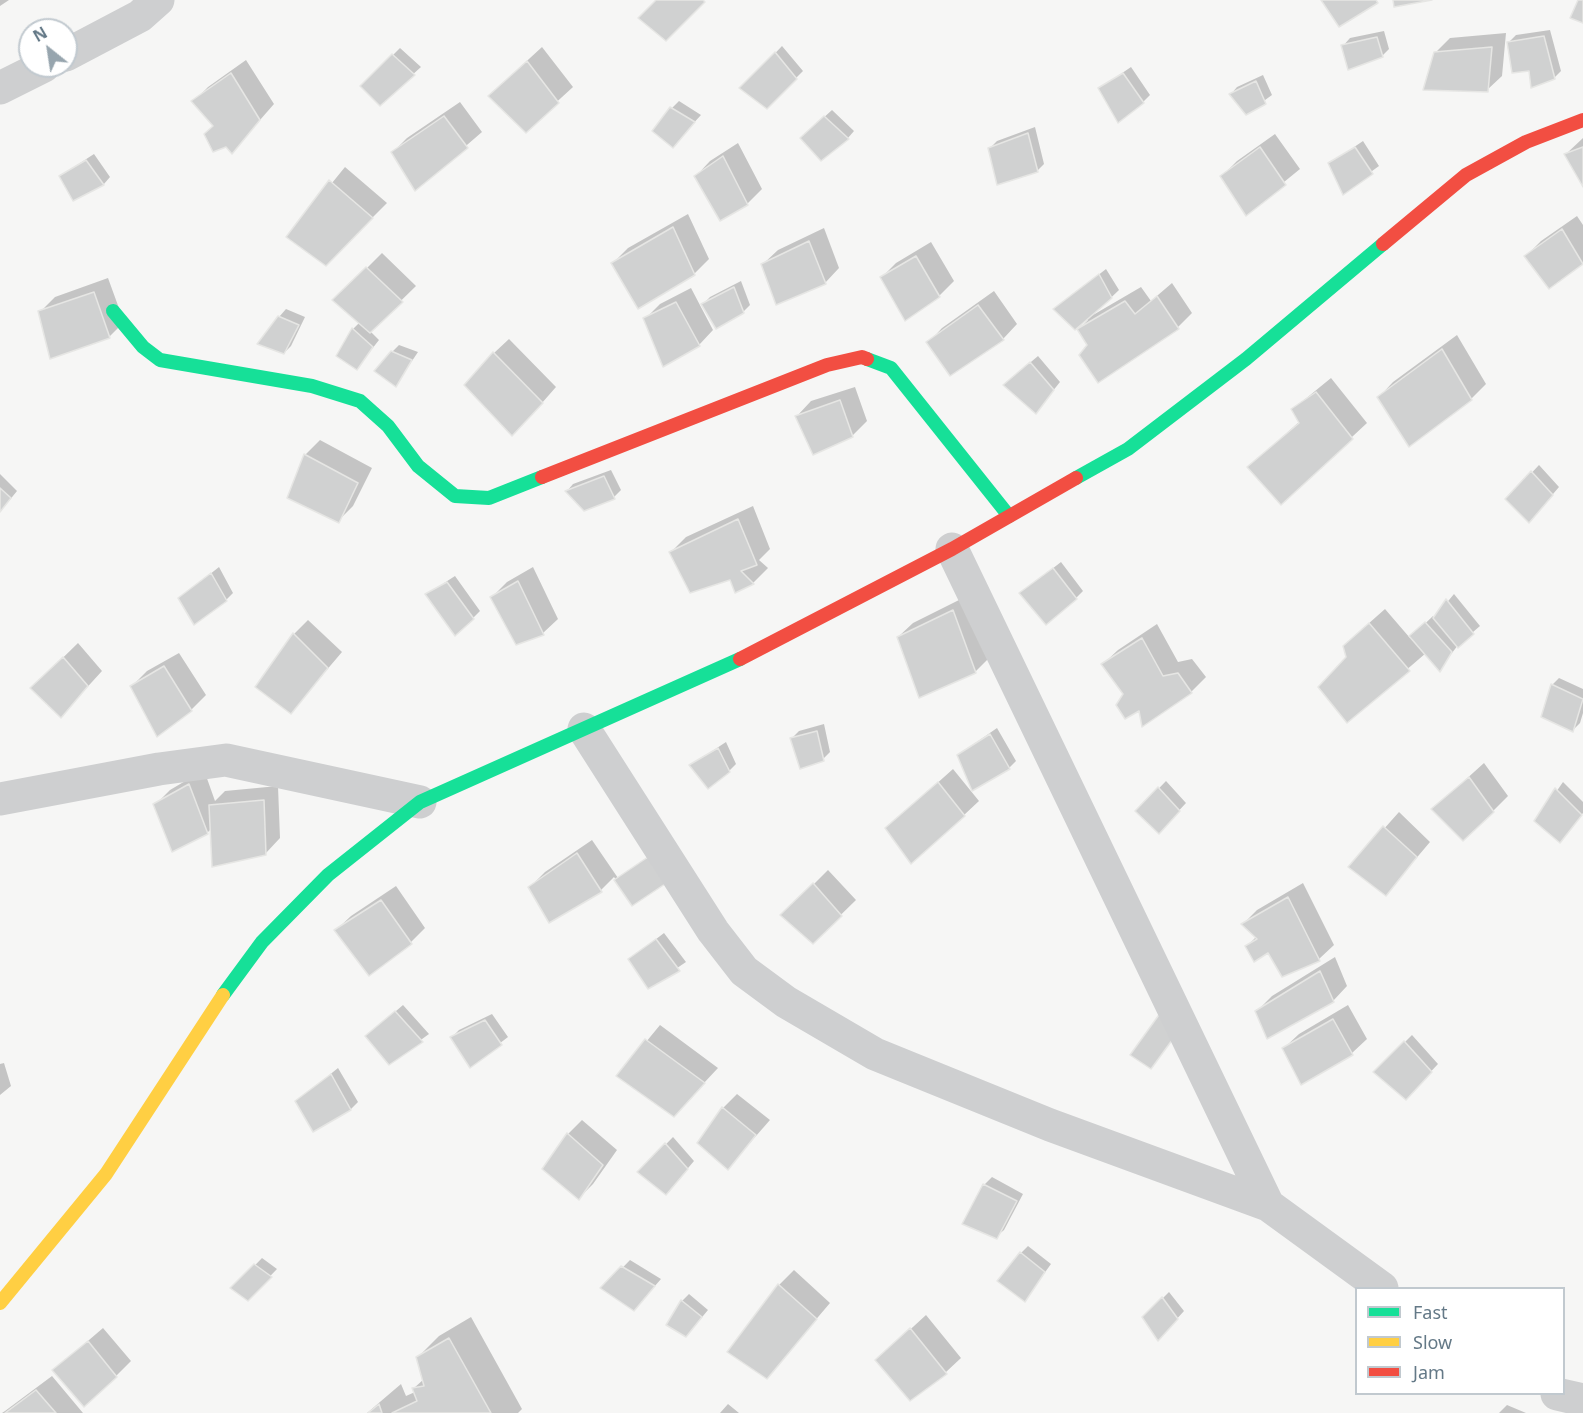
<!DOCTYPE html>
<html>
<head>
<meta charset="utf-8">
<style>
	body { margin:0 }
	#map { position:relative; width:1583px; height:1413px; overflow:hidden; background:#f6f6f5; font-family:"Noto Sans",sans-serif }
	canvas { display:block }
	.legend { position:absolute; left:1355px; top:1287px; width:210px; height:108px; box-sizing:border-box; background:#fff; border:2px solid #c1c9cf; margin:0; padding:8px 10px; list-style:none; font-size:18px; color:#647987 }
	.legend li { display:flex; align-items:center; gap:12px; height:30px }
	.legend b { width:30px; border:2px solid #c1c9cf }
	.north { position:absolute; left:18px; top:18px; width:60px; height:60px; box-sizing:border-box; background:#fff; border:2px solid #c1c9cf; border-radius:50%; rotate:330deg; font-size:16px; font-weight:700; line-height:24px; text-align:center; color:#647987 }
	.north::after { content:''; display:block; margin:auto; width:21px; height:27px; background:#97a5ae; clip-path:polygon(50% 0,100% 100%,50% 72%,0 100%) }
</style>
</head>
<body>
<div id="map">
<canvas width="1583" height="1413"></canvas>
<ul class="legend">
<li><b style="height:8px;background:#16e098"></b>Fast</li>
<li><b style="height:8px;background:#ffcf43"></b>Slow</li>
<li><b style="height:8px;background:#f24e42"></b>Jam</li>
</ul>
<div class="north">N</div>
</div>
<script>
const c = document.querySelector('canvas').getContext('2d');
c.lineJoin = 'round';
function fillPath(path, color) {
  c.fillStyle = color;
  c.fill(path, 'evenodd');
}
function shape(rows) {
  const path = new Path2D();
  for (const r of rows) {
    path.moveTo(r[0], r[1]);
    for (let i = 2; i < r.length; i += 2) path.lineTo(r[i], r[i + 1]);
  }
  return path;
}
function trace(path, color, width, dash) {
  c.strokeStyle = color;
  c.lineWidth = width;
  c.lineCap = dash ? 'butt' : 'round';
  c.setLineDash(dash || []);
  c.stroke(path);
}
fillPath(shape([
	[0,0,9,0,0,6],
	[1550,30,1561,71,1554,78,1531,69,1509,42,1516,35],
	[1384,31,1389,49,1382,56,1343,46,1350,38],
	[1506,33,1502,76,1487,90,1435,53,1450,38],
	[782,46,803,71,767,107,742,88],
	[542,47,573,87,526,130,505,81],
	[400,48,421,67,380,104,362,86],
	[246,60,274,104,232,152,215,125,194,101,208,87],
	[1131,67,1150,95,1143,102,1100,88],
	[1263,75,1272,95,1247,113,1231,94,1237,87],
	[679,101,701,115,679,139,672,108],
	[460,102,482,132,416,189,393,152,407,138],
	[832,110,854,131,848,138,809,131],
	[1035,127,1044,164,1037,171,990,148,997,141],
	[1275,134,1300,169,1246,213,1222,176,1237,161],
	[1583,138,1583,184,1566,154],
	[1363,141,1379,166,1343,192,1329,164],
	[738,143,762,189,747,204,696,176,710,161],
	[94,154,110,177,104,184,74,199,60,176],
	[345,167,387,203,326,264,288,237],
	[688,214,709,259,694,274,613,263,628,248],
	[1577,216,1583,225,1583,263,1549,287,1526,256,1541,241],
	[824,228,839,268,825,283,763,264,778,250],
	[931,242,954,281,939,296,882,277,896,263],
	[382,253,416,286,370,331,379,340,357,368,353,329,360,322,335,300],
	[1106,269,1119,290,1093,315,1141,287,1151,301,1172,283,1192,313,1178,327,1088,345,1079,329,1088,320,1087,318,1055,309],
	[108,278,124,322,109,337,40,312,55,297],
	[741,281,750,305,743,312,703,304,710,297],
	[691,288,713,330,699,345,645,319,660,304],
	[994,291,1017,324,1003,339,928,343,942,328],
	[286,309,305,317,291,346,284,353,279,317],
	[1457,335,1486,384,1471,399,1379,397,1393,382],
	[509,339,556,387,527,420,494,353],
	[399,345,418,352,396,385,392,352],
	[1038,356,1060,382,1036,412,1012,378],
	[1331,378,1367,423,1281,503,1249,467,1300,421,1293,409],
	[855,387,867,421,852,436,797,416,811,401],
	[320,440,372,468,353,506,338,521,289,497,305,455],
	[1539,465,1559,487,1536,514,1507,499],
	[611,470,621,490,614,497,567,491,573,484],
	[0,474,17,491,0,512],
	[753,506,770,549,759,560,768,568,753,583,736,591,731,578,671,552,686,537],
	[1061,562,1083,591,1076,598,1021,593],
	[219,567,233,593,226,600,180,598],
	[533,567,558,619,543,633,517,644,492,597,507,582],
	[455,576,480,611,473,618,427,594],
	[1454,594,1480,626,1458,645,1440,669,1426,653,1347,721,1348,657,1359,632,1385,609,1410,638,1433,616,1434,618],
	[967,596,990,657,975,672,898,637,913,623],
	[308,620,342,652,291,712,294,634],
	[1157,624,1178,662,1192,659,1206,677,1191,692,1143,725,1139,709,1103,664,1118,650],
	[78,643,102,671,61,716,32,688],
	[179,653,206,695,191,710,157,734,132,686,147,671],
	[1559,678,1583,689,1583,713,1580,723,1573,730,1552,685],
	[824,724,830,752,823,759,792,738,799,731],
	[997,728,1016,761,1009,768,958,755],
	[726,742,736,764,729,771,691,765],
	[1484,763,1508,796,1493,811,1433,809],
	[953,769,979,801,964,815,887,828],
	[204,770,215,801,225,791,278,786,280,838,266,853,212,828,207,833,155,805,170,790],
	[1166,781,1186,803,1159,832,1137,811],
	[1563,782,1583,802,1583,813,1560,841,1536,821],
	[1399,812,1430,842,1386,894,1350,867],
	[592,840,618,878,656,851,632,904,614,877,601,890,549,921,530,887,545,872],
	[828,870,856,900,813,942,783,915],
	[1303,883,1334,945,1319,959,1247,946,1256,937,1243,924,1257,910],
	[396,886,425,928,411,942,336,930,351,916],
	[664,933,686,962,649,987,630,959],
	[1335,957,1347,986,1333,1001,1257,1011,1272,996],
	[403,1005,429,1034,389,1063,374,1030],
	[1348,1005,1367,1039,1352,1053,1302,1082,1284,1048,1299,1034],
	[492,1014,508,1037,470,1066,452,1037,459,1030],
	[660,1025,718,1068,688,1100,618,1076],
	[1412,1035,1438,1064,1406,1098,1376,1071],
	[4,1063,11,1086,0,1095,0,1064],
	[338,1068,358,1102,351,1109,297,1101],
	[737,1094,770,1120,728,1168,723,1108],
	[582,1120,617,1150,593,1184,579,1198,568,1134],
	[673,1137,694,1161,673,1186,639,1172],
	[992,1177,1023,1194,1004,1230,996,1237,964,1224,985,1184],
	[1028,1246,1051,1264,1025,1300,1021,1253],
	[262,1258,277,1269,248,1299,233,1288],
	[630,1260,661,1279,641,1302,603,1288],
	[794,1270,830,1303,767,1377,730,1352,779,1285],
	[1169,1292,1184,1311,1165,1332,1144,1317],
	[689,1294,708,1310,693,1328,682,1301],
	[926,1315,961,1358,946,1372,910,1398,877,1360],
	[471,1317,522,1409,518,1413,367,1413,401,1384,406,1396,415,1392,414,1388,424,1379,417,1358,439,1336],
	[103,1328,131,1361,116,1376,54,1370],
	[52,1376,83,1413,2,1413,5,1411],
	[728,1404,739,1413,720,1413],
	[1507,1405,1526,1413,1499,1413]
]), '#0003');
const building = shape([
	[656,0,703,0,705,2,666,41,638,18,656,0],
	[1321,0,1376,0,1378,3,1339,27,1321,0],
	[1393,0,1432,0,1394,7,1393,0],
	[1578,0,1583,0,1583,23,1570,18,1578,0],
	[1544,36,1555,79,1531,88,1529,71,1512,73,1507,42,1544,36],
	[1377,37,1383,57,1348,70,1341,45,1377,37],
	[1492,47,1488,92,1423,90,1434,52,1492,47],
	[775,52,797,79,767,109,739,88,775,52],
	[392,54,415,75,380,106,360,86,392,54],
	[527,61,559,103,526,133,488,96,527,61],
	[231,73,260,120,232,154,226,147,213,152,204,134,213,126,191,101,231,73],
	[1123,73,1144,103,1118,123,1098,88,1123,73],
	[1256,81,1266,104,1246,115,1229,94,1256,81],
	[670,107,695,122,673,148,652,131,670,107],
	[444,116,468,148,415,191,391,152,444,116],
	[824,116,849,139,821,161,800,138,824,116],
	[1028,133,1038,172,997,185,988,148,1028,133],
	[1260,147,1286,185,1246,216,1220,176,1260,147],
	[1355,147,1373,174,1343,195,1328,163,1355,147],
	[1583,147,1583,187,1564,154,1583,147],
	[723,156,748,205,720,221,694,176,723,156],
	[86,160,104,185,73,201,59,176,86,160],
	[329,180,373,218,326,266,286,237,329,180],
	[673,227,695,275,638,309,611,263,673,227],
	[1562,229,1583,264,1549,289,1524,256,1562,229],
	[809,241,826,284,776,305,761,264,809,241],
	[916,256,940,297,905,321,880,277,916,256],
	[366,267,403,302,370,333,332,300,366,267],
	[1099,274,1112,298,1075,330,1053,309,1099,274],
	[734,287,744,313,716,329,701,304,734,287],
	[94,292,110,338,50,359,38,311,94,292],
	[1157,296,1179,329,1098,383,1079,355,1087,345,1077,329,1125,301,1135,314,1157,296],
	[676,302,700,346,663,367,643,318,676,302],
	[978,305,1004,340,950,376,926,342,978,305],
	[278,316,299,325,284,354,257,344,278,316],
	[352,328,373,347,357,370,336,356,352,328],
	[1442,349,1472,400,1409,447,1377,397,1442,349],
	[391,351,412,360,396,387,374,371,391,351],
	[493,352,543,403,512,436,464,385,493,352],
	[1030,362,1054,390,1036,414,1003,385,1030,362],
	[1316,392,1353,439,1281,505,1247,467,1299,423,1291,409,1316,392],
	[840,400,853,437,813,455,795,416,840,400],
	[304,454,358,483,339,523,287,498,304,454],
	[1531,471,1553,495,1529,523,1505,499,1531,471],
	[604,476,615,499,584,511,565,491,604,476],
	[0,488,11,498,0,512,0,488],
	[738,519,757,565,741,571,754,584,735,593,730,580,690,593,669,552,738,519],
	[1053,568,1077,599,1046,625,1019,593,1053,568],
	[211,573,227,601,194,625,178,598,211,573],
	[518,581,544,635,516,645,490,597,518,581],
	[447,582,474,619,455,636,425,594,447,582],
	[1446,599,1474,634,1458,648,1433,618,1446,599],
	[953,610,976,673,919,698,897,637,953,610],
	[1425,622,1452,652,1440,672,1409,636,1425,622],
	[1369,623,1410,671,1347,723,1318,687,1346,657,1343,646,1369,623],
	[293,633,328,668,291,714,255,687,293,633],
	[1142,638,1163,676,1178,673,1192,693,1142,727,1139,711,1125,719,1116,705,1123,694,1101,664,1142,638],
	[63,657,88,686,61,718,30,688,63,657],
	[164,666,192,711,157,737,130,686,164,666],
	[1551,684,1583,699,1573,732,1541,717,1551,684],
	[817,731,824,761,800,769,790,738,817,731],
	[990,734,1010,769,972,791,957,755,990,734],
	[718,748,730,772,708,789,689,765,718,748],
	[1469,777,1494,812,1463,841,1431,809,1469,777],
	[938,782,965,816,911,864,885,828,938,782],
	[189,784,208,834,172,852,153,804,189,784],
	[1158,787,1180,811,1159,834,1135,811,1158,787],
	[1555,788,1582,815,1560,843,1534,821,1555,788],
	[264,800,266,855,212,867,209,805,264,800],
	[1383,826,1417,857,1386,896,1348,867,1383,826],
	[577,853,602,892,549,923,528,887,577,853],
	[648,857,665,884,632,906,614,880,648,857],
	[813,883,842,916,813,944,780,915,813,883],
	[1288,897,1320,961,1282,977,1268,953,1254,962,1245,946,1257,939,1241,924,1288,897],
	[381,900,412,944,369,976,334,930,381,900],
	[656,939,680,971,648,989,628,959,656,939],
	[1320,971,1334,1002,1267,1039,1255,1011,1320,971],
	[395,1011,423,1042,389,1065,365,1036,395,1011],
	[1161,1012,1178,1032,1151,1069,1130,1055,1161,1012],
	[1333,1019,1353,1055,1301,1085,1282,1048,1333,1019],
	[485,1020,502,1045,470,1068,450,1037,485,1020],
	[645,1039,705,1083,674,1117,616,1076,645,1039],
	[1404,1041,1432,1072,1406,1100,1373,1072,1404,1041],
	[331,1074,351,1110,313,1132,295,1101,331,1074],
	[722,1107,756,1135,728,1170,697,1143,722,1107],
	[567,1133,603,1165,579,1200,542,1169,567,1133],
	[665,1143,688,1169,666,1195,637,1172,665,1143],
	[983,1184,1017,1201,997,1239,962,1224,983,1184],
	[1020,1252,1045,1272,1025,1302,997,1281,1020,1252],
	[254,1264,272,1277,248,1301,230,1288,254,1264],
	[621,1266,655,1286,634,1311,600,1288,621,1266],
	[778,1284,817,1319,767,1379,727,1352,778,1284],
	[1162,1297,1178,1319,1158,1341,1142,1317,1162,1297],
	[681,1300,702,1317,686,1337,666,1325,681,1300],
	[910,1328,947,1374,910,1401,875,1360,910,1328],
	[449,1338,491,1413,392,1413,417,1401,412,1388,424,1386,416,1357,449,1338],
	[88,1341,117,1377,84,1407,52,1370,88,1341],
	[36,1390,56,1413,5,1413,36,1390],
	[379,1404,382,1413,368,1413,379,1404]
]);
fillPath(building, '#d0d1d1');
trace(building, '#e6e6e4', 1.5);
trace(shape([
	[66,55,140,16,158,0],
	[0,88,44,66],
	[952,549,1268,1205],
	[584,729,713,931,744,971,786,1002,875,1054,1050,1125,1268,1205,1382,1288],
	[0,799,159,769,226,760,420,802],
	[1557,1394,1583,1400]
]), '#cecfd0', 33);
trace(shape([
	[113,311,143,347,160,360,312,386,360,401,388,426,418,466,455,496,489,498,542,477],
	[867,359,891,368,1009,516],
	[1076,478,1128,449,1246,359,1383,244],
	[223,995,262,942,328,875,420,802,740,659]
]), '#16e098', 14);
trace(shape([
	[0,1303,106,1174,223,995]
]), '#ffcf43', 14);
trace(shape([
	[1383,244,1466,175,1526,142,1583,120],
	[542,477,827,365,862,357,867,359],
	[740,659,952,549,1076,478]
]), '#f24e42', 14);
</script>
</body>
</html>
